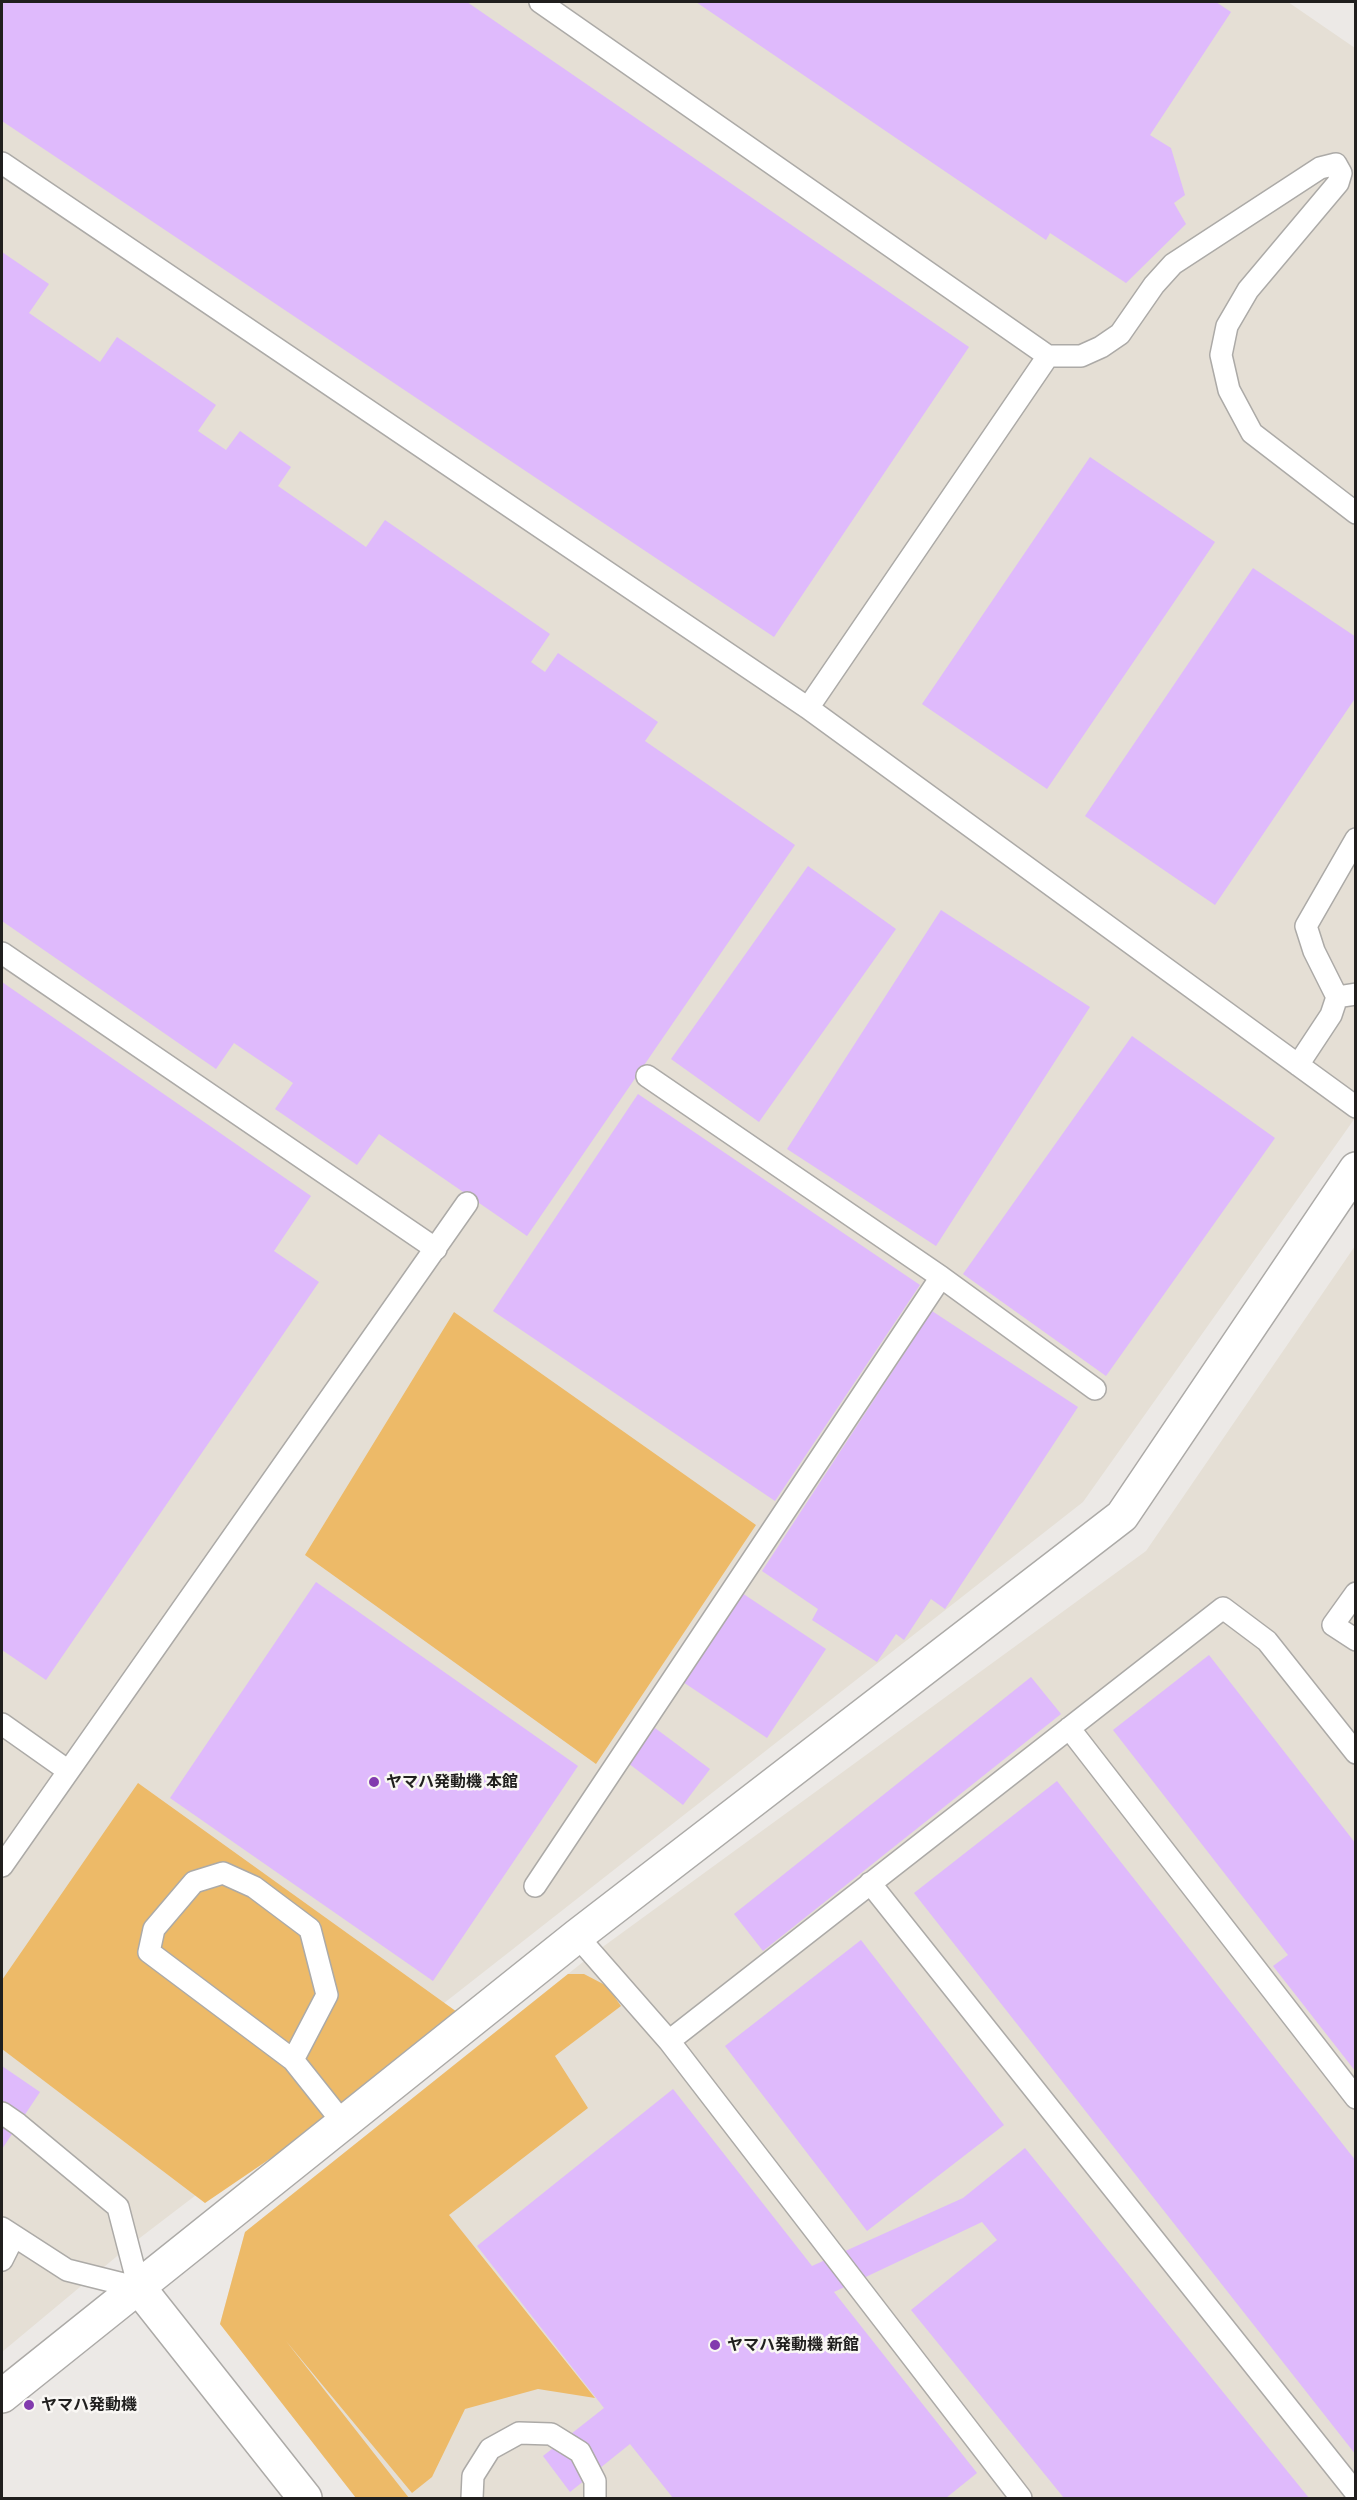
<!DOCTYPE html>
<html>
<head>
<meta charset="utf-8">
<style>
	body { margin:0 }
	#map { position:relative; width:1357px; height:2500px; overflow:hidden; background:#ece9e6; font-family:"PT Sans",sans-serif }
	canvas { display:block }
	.frame { position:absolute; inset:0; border:3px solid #201f1e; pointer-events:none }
</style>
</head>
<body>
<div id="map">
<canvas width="1357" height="2500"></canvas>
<div class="frame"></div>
</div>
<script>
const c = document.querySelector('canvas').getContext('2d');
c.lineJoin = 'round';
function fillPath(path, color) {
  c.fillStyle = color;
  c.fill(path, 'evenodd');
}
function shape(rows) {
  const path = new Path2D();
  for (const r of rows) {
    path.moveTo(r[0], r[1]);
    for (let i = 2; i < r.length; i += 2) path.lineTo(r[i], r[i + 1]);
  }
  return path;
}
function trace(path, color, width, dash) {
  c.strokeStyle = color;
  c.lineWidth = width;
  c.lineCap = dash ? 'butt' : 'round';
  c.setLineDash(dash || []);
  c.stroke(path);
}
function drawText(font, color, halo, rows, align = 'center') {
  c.font = font + ' "PT Sans","Noto Sans JP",sans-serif';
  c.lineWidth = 5;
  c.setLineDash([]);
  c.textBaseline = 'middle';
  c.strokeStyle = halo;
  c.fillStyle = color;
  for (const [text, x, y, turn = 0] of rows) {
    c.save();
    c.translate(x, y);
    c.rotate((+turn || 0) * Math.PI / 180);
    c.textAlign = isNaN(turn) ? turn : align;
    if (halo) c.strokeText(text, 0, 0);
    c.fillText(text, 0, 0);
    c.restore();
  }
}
fillPath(shape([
	[2,2,1288,2,1355,48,1355,1118,1083,1502,323,2098,128,2247,2,2352],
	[1355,1246,1355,2498,356,2498,220,2324,245,2232,593,1954,1146,1551]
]), '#e5dfd5');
fillPath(shape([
	[454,1312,756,1525,596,1764,305,1555],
	[138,1783,471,2022,205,2203,2,2049,2,1980],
	[568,1974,584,1974,607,1986,621,2006,555,2056,588,2108,449,2215,595,2398,538,2389,465,2409,432,2477,412,2493,286,2341,409,2498,356,2498,220,2324,245,2232]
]), '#edba68');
fillPath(shape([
	[2,2,467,2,969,347,774,637,2,121],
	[696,2,1216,2,1231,12,1150,135,1171,148,1185,195,1174,203,1186,224,1126,283,1050,233,1046,240],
	[2,252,49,284,29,313,100,362,117,337,216,405,198,431,226,450,240,431,291,467,278,486,366,547,385,520,550,634,531,662,545,672,558,653,658,722,645,741,795,845,527,1236,379,1134,357,1165,275,1109,293,1083,234,1043,216,1069,2,921],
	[1090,457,1215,542,1047,789,922,704],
	[1253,568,1356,637,1356,697,1215,905,1085,816],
	[808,866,896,929,759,1122,671,1059],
	[941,910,1090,1007,936,1246,787,1149],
	[2,982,311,1196,274,1251,319,1282,46,1680,2,1650],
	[1132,1036,1275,1138,1106,1376,963,1274],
	[638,1094,920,1285,775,1501,493,1311],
	[932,1311,1078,1407,945,1609,931,1599,904,1640,896,1634,877,1662,812,1620,818,1609,762,1571],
	[316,1582,578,1766,433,1981,170,1798],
	[742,1593,826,1649,767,1738,683,1682],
	[1209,1655,1356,1844,1356,2072,1273,1966,1288,1955,1113,1730],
	[1031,1677,1061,1714,763,1951,734,1914],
	[655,1728,710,1769,683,1805,628,1763],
	[1057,1781,1356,2161,1356,2455,914,1893],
	[861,1940,1004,2125,867,2231,725,2046],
	[2,2066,40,2092,2,2149],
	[673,2089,812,2266,963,2198,1025,2148,1309,2498,1064,2498,911,2310,997,2240,982,2222,834,2292,977,2473,946,2498,673,2498,630,2444,570,2492,543,2456,604,2408,477,2246]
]), '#dfbafc');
const lane = shape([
	[540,2,1048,356,808,708],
	[2,163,808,708,1356,1107],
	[1048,356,1081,356,1101,347,1120,334,1154,285,1173,264,1320,168,1336,164,1341,173,1338,183,1248,290,1227,326,1221,355,1229,390,1252,433,1356,513],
	[2,953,436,1249],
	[1337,997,1356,994],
	[1298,1065,1331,1015,1337,997,1314,951,1306,926,1356,839],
	[647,1076,941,1277,1095,1389],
	[1356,1593,1333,1625,1356,1640],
	[2,1724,67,1770],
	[1069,1728,1356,2098],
	[2,1866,467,1203],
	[870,1883,1356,2493],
	[535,1886,941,1277],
	[577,1936,669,2041,1223,1608,1267,1641,1356,1753],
	[669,2041,1021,2498],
	[293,2060,327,1995,310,1929,254,1887,223,1873,194,1882,154,1929,149,1952,293,2060,344,2124],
	[2,2113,18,2124,118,2207,139,2288,67,2270,2,2228],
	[2,2260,14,2236],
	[472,2498,473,2476,490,2449,519,2433,551,2434,580,2452,595,2481,595,2498]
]);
const secondary = shape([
	[139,2288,305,2498],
	[2,2396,577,1936,1122,1516,1356,1169]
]);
trace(lane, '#acaaa7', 24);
trace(secondary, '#acaaa7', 36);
trace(lane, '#fff', 21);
trace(secondary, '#fff', 33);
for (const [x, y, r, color] of [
	[374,1782,6,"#823bae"],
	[715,2345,6,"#823bae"],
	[29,2405,6,"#823bae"]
]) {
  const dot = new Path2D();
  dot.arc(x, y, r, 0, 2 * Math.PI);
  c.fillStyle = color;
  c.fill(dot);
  trace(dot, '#f9f7f4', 2);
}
drawText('bold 16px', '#201f1e', '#f9f7f4', [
	["ヤマハ発動機 本館",386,1782],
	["ヤマハ発動機 新館",727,2345],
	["ヤマハ発動機",41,2405]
], 'left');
</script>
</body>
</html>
